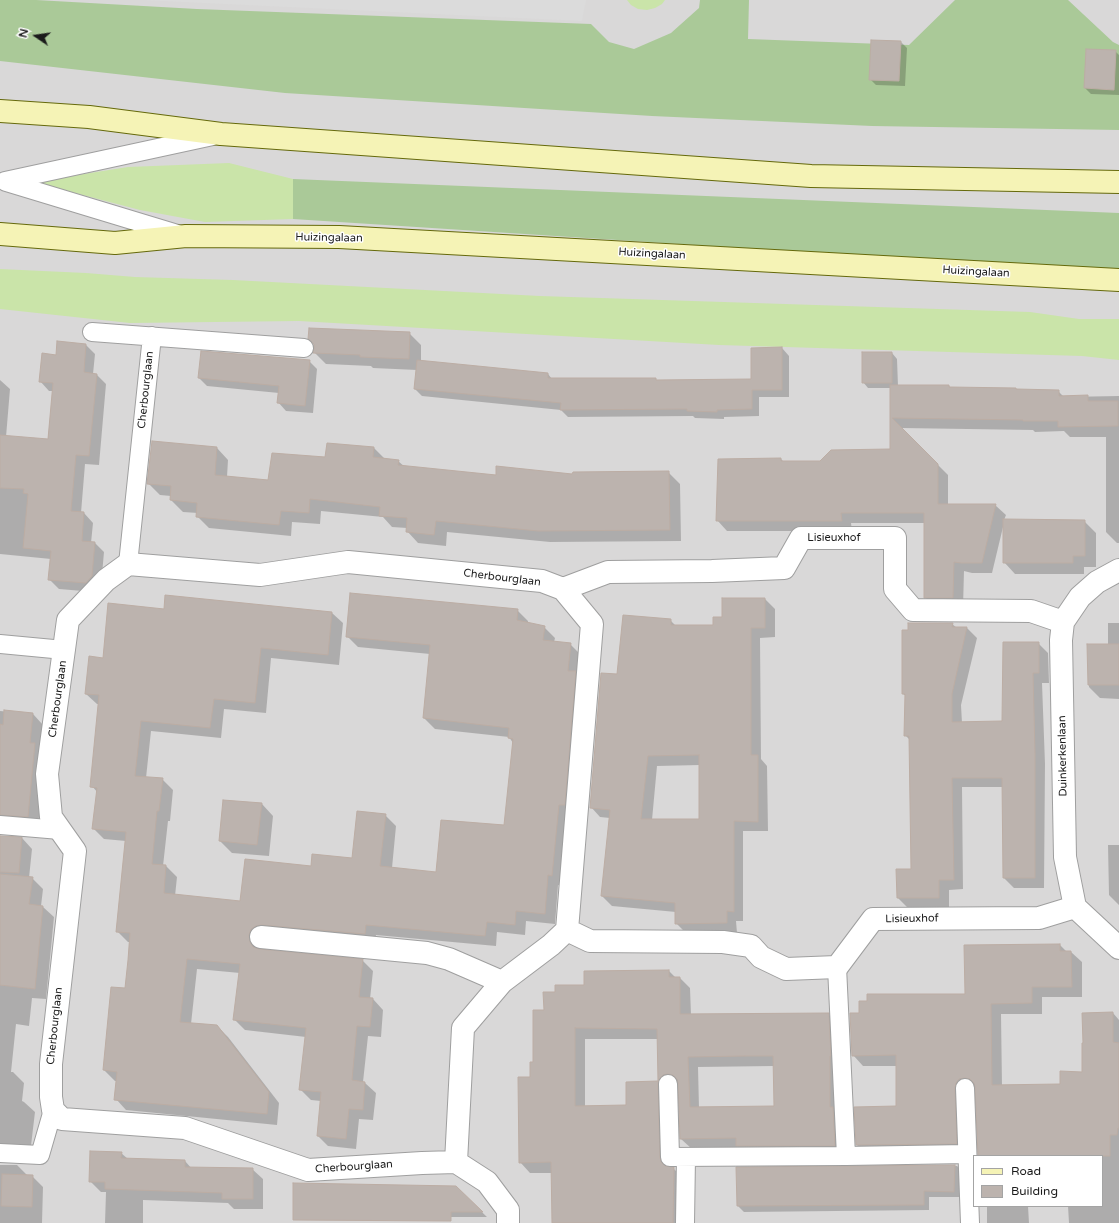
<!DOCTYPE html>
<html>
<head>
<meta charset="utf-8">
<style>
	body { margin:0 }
	#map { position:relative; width:1119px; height:1223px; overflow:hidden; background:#ece7e1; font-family:"Varela Round",sans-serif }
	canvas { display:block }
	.legend { position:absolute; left:973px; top:1155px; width:130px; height:52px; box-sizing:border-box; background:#fff; border:1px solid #a4a4a4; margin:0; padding:5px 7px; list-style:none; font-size:12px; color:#1b1b1b }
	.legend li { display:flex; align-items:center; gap:8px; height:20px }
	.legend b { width:20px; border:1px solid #a4a4a4 }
	.north { position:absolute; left:16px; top:16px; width:40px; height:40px; -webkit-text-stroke:3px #fff; paint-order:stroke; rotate:283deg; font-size:11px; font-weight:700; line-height:16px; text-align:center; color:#1b1b1b }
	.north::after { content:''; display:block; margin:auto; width:14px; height:18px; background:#1b1b1b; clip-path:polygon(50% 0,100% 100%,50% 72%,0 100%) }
</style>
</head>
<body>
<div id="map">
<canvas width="1119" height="1223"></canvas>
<ul class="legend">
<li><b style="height:5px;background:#f5f3b6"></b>Road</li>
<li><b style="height:11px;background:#bcb3ae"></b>Building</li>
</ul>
<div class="north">N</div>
</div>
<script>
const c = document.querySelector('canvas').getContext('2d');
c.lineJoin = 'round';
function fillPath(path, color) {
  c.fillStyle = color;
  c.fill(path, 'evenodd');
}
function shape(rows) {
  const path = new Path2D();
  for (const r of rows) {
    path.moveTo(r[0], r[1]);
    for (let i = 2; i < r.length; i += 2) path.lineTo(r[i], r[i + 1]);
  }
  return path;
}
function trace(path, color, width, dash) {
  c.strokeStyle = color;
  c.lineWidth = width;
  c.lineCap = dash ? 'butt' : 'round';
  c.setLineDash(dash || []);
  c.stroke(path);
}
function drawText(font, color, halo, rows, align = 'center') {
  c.font = font + ' "Varela Round",sans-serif';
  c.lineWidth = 3;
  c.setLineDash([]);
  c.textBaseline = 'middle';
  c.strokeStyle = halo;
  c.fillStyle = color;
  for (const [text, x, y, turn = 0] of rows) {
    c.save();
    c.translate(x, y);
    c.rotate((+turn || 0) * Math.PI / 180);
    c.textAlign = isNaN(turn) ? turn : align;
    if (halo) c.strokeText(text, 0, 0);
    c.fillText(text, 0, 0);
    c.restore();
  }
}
fillPath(shape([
	[0,0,1119,0,1119,1223,0,1223],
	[974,1156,1102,1156,1102,1206,974,1206]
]), '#d9d8d8');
fillPath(shape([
	[627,0,665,0,662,4,655,8,647,10,638,9,631,5],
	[229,163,293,179,293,219,205,222,140,210,33,182,128,167],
	[0,269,86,273,135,277,233,280,540,296,1030,312,1079,319,1119,319,1119,360,1082,356,719,345,299,321,130,323,0,309]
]), '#cae4a9');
fillPath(shape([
	[0,0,36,0,197,9,591,24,609,42,634,49,671,33,699,8,700,0,749,0,748,39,909,45,955,0,1068,0,1113,42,1119,45,1119,130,872,126,652,116,285,93,0,61],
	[293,179,1119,213,1119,271,1096,271,293,219]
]), '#aac998');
fillPath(shape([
	[142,0,586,0,582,21]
]), '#dbdbdb');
fillPath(shape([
	[901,42,907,48,905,86,876,85,870,79],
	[1115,51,1119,55,1119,95,1091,94,1085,88],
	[409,333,421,345,421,362,548,374,552,379,655,379,658,381,752,380,782,348,789,356,789,397,759,397,759,416,724,417,724,419,695,418,693,416,568,417,561,410,422,396,415,389,417,370,373,368,371,366,326,364,314,352],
	[86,345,95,354,93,374,97,375,106,384,99,465,85,464,81,513,84,513,93,523,91,543,95,543,104,552,101,586,95,592,59,589,49,579,51,559,0,554,0,380,10,389,6,437,48,440,53,391,49,391,40,381,57,356],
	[892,353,897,359,898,386,949,386,951,388,1058,391,1064,397,1119,396,1119,543,1117,543,1106,532,1106,437,1070,437,1064,431,1035,432,1033,430,901,428,948,475,948,505,995,505,1006,515,1004,520,1084,521,1096,533,1096,567,1084,567,1084,574,1015,574,1004,562,1004,527,1003,527,992,573,972,573,964,571,963,608,936,608,925,597,925,523,851,523,852,531,727,531,717,520,781,459,784,462,820,462,891,450,891,388,868,388,863,382],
	[309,361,317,369,313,413,286,411,278,402,279,393,207,386,199,378],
	[217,448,228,460,227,477,269,481,326,459,374,448,385,459,398,461,405,467,496,476,668,472,680,484,681,541,550,542,447,532,446,546,418,543,407,531,407,528,392,527,383,517,321,511,320,524,292,522,291,536,209,528,197,516,198,513,183,512,171,500,171,496,160,495,148,483],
	[723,599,765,599,775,609,775,637,760,638,761,759,767,766,768,831,743,831,743,921,736,921,737,933,686,933,676,923,676,912,612,906,602,896,610,818,600,817,591,807,618,675,670,620,676,626,714,626,723,618],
	[700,765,700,820,652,820,657,766],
	[165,610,332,613,343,623,339,665,271,658,266,713,224,709,221,738,151,731,146,778,162,779,173,790,170,821,168,821,163,866,166,866,177,877,175,896,241,902,312,867,353,859,385,815,396,826,392,868,436,873,505,826,513,743,509,737,435,729,424,718,430,654,358,647,347,636,517,610,528,621,528,624,544,627,555,638,554,642,570,644,581,655,563,886,558,885,555,924,526,921,525,935,497,932,496,946,376,935,375,945,259,947,259,950,362,960,373,971,370,999,373,999,383,1010,381,1037,368,1036,363,1082,365,1083,376,1093,373,1120,359,1119,356,1149,328,1146,318,1136,321,1101,311,1100,300,1089,306,1037,245,1030,234,1019,240,973,197,969,191,1024,217,1026,228,1037,279,1103,277,1125,126,1110,116,1099,117,1081,115,1081,104,1070,126,989,130,942,128,942,117,931,126,841,104,839,94,829,98,793,92,786,99,704,97,704,86,694,104,659],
	[1108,623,1119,623,1119,699,1100,698,1089,687,1088,645,1108,645],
	[952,624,957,628,967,628,977,638,961,705,962,723,1003,722,1038,643,1048,653,1049,683,1042,683,1045,764,1044,888,1014,888,1004,878,1003,787,962,787,963,889,949,890,949,908,908,908,898,898,897,870,912,870,911,741,905,735,906,696,903,694,909,631],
	[0,711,33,714,43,725,45,754,38,827,2,830,0,835],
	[262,804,273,816,269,856,232,853,220,841],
	[0,837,22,838,32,849,29,878,32,878,43,889,41,906,43,907,54,917,46,999,32,998,29,1026,16,1024,13,1053,11,1072,13,1072,24,1083,22,1101,24,1102,35,1112,30,1154,2,1158,0,1163],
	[1108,845,1119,845,1119,905,1109,895],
	[1060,945,1067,952,1071,952,1082,962,1082,997,1042,997,1042,1014,1001,1014,1002,1086,1061,1085,1083,1073,1113,1013,1119,1020,1119,1223,1069,1223,1068,1206,1102,1206,1102,1156,979,1156,976,1087,970,1089,967,1154,867,1155,857,1145,897,1107,897,1066,863,1066,853,1055,860,1014,966,995],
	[669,971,676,978,680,978,690,988,691,1015,828,1014,839,1025,845,1156,692,1149,681,1139,680,1084,673,1085,668,1095,670,1168,673,1168,684,1179,684,1223,553,1223,552,1173,530,1173,520,1162,531,1078,545,1011,556,993,585,986],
	[585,1039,658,1039,659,1082,627,1083,627,1106,585,1106],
	[774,1066,775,1107,699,1108,698,1067],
	[121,1153,128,1159,185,1161,192,1169,252,1169,263,1179,263,1209,234,1209,228,1203,143,1200,143,1223,105,1223,106,1192,101,1192,90,1181],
	[0,1165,17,1165,28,1176,32,1176,43,1187,42,1223,0,1223],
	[957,1166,963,1171,964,1197,929,1197,929,1210,744,1212,738,1206,737,1168],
	[456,1187,487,1217,300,1217],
	[987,1206,1028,1206,1029,1223,987,1223]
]), '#0003');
const building = shape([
	[871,40,901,41,899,81,869,80,871,40],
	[1086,49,1116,50,1114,90,1084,88,1086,49],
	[309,328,410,332,409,359,360,357,360,355,313,353,314,348,314,344,308,339,309,328],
	[57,341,86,344,84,372,97,374,89,456,76,455,71,511,84,512,82,541,95,542,92,576,86,583,48,580,51,551,23,548,28,494,23,493,24,489,0,488,0,435,48,439,53,383,39,382,42,353,56,355,57,341],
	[782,347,782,390,752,390,752,409,717,410,717,412,687,411,687,409,560,410,561,403,414,389,417,360,548,373,548,378,656,378,656,380,751,379,751,348,782,347],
	[201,351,310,360,305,406,277,403,279,386,198,378,201,351],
	[862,352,892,352,892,383,862,383,862,352],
	[890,385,949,385,949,387,1016,388,1016,389,1059,390,1059,396,1088,395,1088,401,1118,401,1118,426,1058,427,1058,421,1023,421,1023,420,892,418,938,464,938,504,996,504,982,563,961,563,954,562,953,598,924,598,924,513,841,513,842,521,716,521,718,459,781,458,781,461,820,461,831,450,890,449,890,385],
	[152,441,217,447,215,475,268,480,272,453,325,457,327,443,374,447,373,457,399,460,398,465,496,475,496,466,572,474,573,472,669,471,670,530,538,531,436,521,434,535,406,532,407,518,379,516,380,507,310,499,309,513,281,511,279,525,196,517,197,503,170,500,171,486,147,484,152,441],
	[1003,519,1085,520,1085,556,1073,556,1073,563,1003,563,1003,519],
	[350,593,518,609,517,620,545,626,543,640,571,643,568,671,576,671,565,805,559,805,552,876,548,875,545,914,516,911,515,925,487,922,485,936,366,925,365,934,262,925,256,926,251,929,249,935,250,942,253,947,259,949,363,959,359,997,373,998,370,1027,357,1026,352,1080,365,1082,363,1110,349,1109,346,1139,317,1136,321,1092,299,1090,306,1028,233,1020,240,964,187,959,180,1022,217,1025,269,1092,267,1114,114,1100,117,1072,103,1070,111,987,125,988,128,960,130,933,116,932,126,832,92,829,97,788,90,787,99,695,85,694,89,656,103,658,108,603,164,609,165,595,332,612,328,655,261,648,255,703,214,699,210,728,141,721,135,776,163,778,159,811,157,811,152,864,166,865,164,893,240,901,245,859,311,866,312,854,352,858,357,811,386,814,380,866,436,872,441,820,504,825,513,739,508,738,509,728,423,718,430,645,346,637,350,593],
	[722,598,765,598,765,628,751,628,751,755,758,755,758,822,734,821,734,912,727,911,727,923,675,924,675,903,601,896,610,810,590,808,601,673,617,674,623,615,671,619,671,625,713,625,713,617,722,617,722,598],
	[699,755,699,819,641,819,648,756,699,755],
	[908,623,953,623,952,627,967,627,952,694,952,722,1002,721,1003,642,1039,642,1039,673,1033,673,1035,753,1035,878,1003,878,1002,778,952,778,954,880,939,880,939,898,897,898,896,869,911,869,909,736,904,736,905,694,902,694,902,630,908,630,908,623],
	[1087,644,1119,644,1119,685,1088,685,1087,644],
	[4,710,33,713,30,743,35,743,28,817,0,815,0,724,3,725,4,710],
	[223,800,262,803,257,845,219,841,223,800],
	[0,836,22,837,19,873,0,872,0,836],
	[0,874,33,877,29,904,43,906,35,989,0,985,0,874],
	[1060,944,1060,951,1071,951,1072,987,1032,987,1032,1003,991,1004,992,1085,1060,1084,1060,1071,1082,1072,1082,1043,1083,1043,1082,1013,1113,1012,1113,1042,1119,1043,1119,1128,1118,1128,1117,1135,1110,1135,1110,1156,978,1156,975,1087,974,1083,970,1079,965,1078,959,1079,956,1083,955,1088,957,1144,856,1145,854,1107,896,1106,896,1055,852,1056,850,1013,859,1013,859,1001,867,1001,867,994,965,994,964,945,1060,944],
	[669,970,669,977,680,977,680,1014,829,1013,831,1056,830,1056,830,1107,833,1107,835,1146,736,1146,736,1138,680,1139,678,1083,677,1079,673,1075,667,1074,663,1075,659,1079,658,1084,660,1157,661,1162,665,1166,674,1167,673,1223,552,1223,551,1162,519,1163,518,1077,530,1077,530,1062,533,1062,533,1010,544,1010,543,992,555,992,555,985,584,985,584,971,669,970],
	[575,1028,657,1029,658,1081,626,1082,626,1105,575,1106,575,1028],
	[745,1056,773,1056,774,1106,690,1107,688,1057,745,1056],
	[90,1151,122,1152,121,1158,185,1160,185,1167,253,1168,253,1199,222,1199,222,1193,105,1189,105,1182,89,1182,90,1151],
	[955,1165,954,1192,924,1191,924,1205,737,1206,736,1167,955,1165],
	[2,1174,33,1175,32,1207,1,1206,2,1174],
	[293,1183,456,1186,483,1212,451,1212,451,1221,293,1220,293,1183]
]);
fillPath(building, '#bcb3ae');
trace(building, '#bcada4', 1);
const service = shape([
	[5,181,213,136],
	[6,182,181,235],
	[92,332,304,348],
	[128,564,152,336],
	[0,644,64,650],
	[0,825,60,830],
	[668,1084,670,1157,846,1156,837,967],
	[965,1088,970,1223],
	[0,1153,40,1155,53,1110],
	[846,1156,967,1154],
	[685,1223,686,1157]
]);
const minor = shape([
	[1119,570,1097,582,1080,597,1063,622,1061,640,1065,857,1075,907,1119,948],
	[563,589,608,572,712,571,784,568,801,538,895,538,895,589,913,610,1031,611,1063,622],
	[567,930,590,941,723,942,751,946,761,957,786,969,837,967,873,919,1039,918,1075,907],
	[261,937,427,953,449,959,502,982],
	[456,1162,463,1028,502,982,551,945,567,930,592,624,563,589,542,581,348,562,260,575,128,564,106,580,68,620,47,774,51,817,75,851,51,1064,51,1097,53,1110,62,1119,185,1128,308,1170,422,1163,456,1162,487,1182,508,1210,508,1223]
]);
const secondary = shape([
	[0,111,89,117,221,134,811,176,1119,182],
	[0,234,115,243,186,236,339,237,1119,280]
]);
trace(service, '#9f9f9f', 20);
trace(minor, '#9f9f9f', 24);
trace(secondary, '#65690b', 24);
trace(service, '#fff', 18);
trace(minor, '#fff', 22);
trace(secondary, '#f5f3b6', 22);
drawText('11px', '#1b1b1b', '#fff', [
	["Huizingalaan",329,238,1],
	["Huizingalaan",652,254,3],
	["Huizingalaan",976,272,3],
	["Cherbourglaan",146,390,-84],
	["Lisieuxhof",834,538],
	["Cherbourglaan",502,578,7],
	["Cherbourglaan",58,699,-82],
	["Duinkerkenlaan",1063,756,-91],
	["Lisieuxhof",912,919,-1],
	["Cherbourglaan",55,1026,-84],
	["Cherbourglaan",354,1167,-4]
]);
</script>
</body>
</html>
